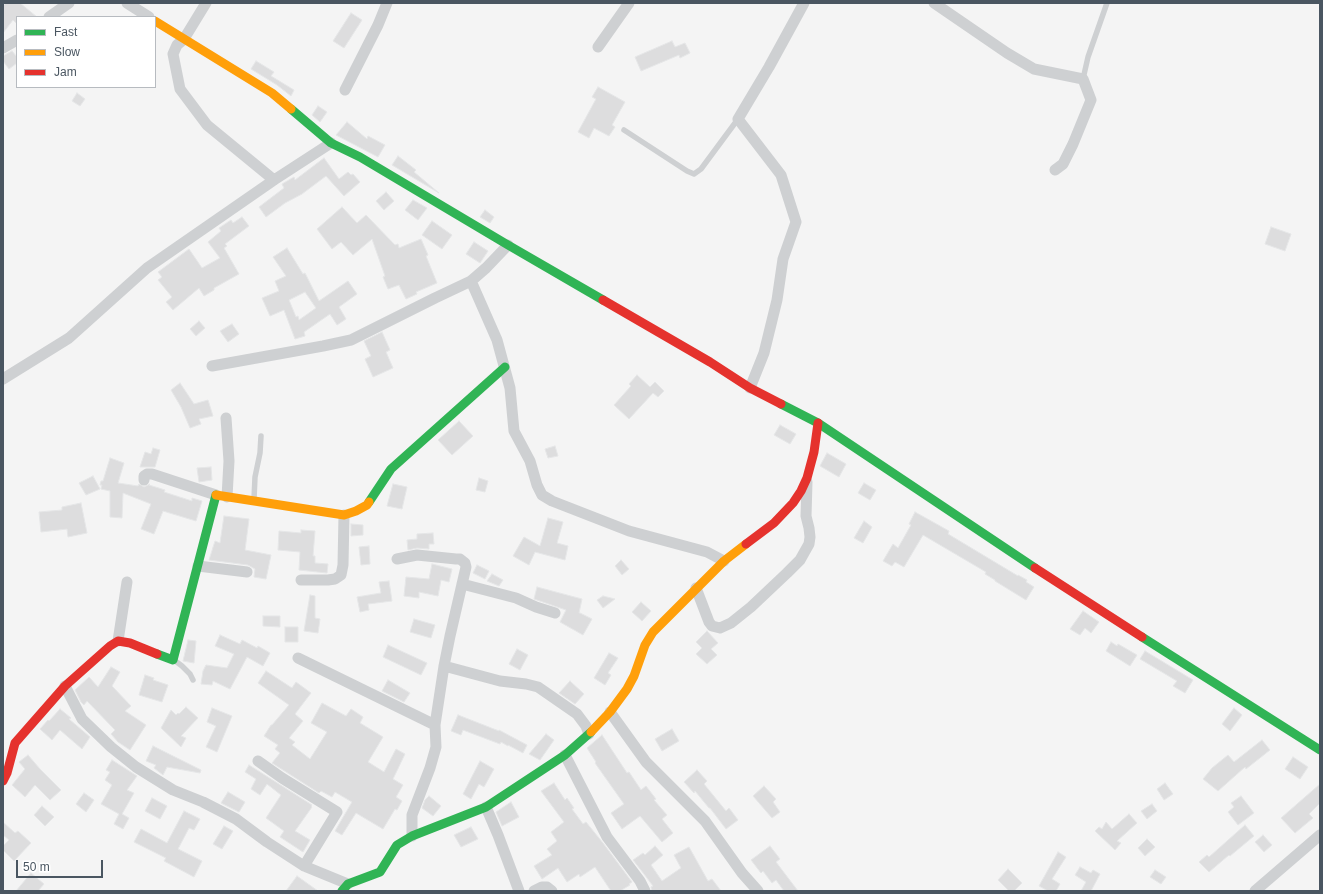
<!DOCTYPE html>
<html>
<head>
<meta charset="utf-8">
<style>
	body { margin:0 }
	#map { position:relative; width:1323px; height:894px; overflow:hidden; background:#f4f4f4; font-family:Helvetica,sans-serif }
	canvas { display:block }
	.frame { position:absolute; inset:0; border:4px solid #4a5661; pointer-events:none }
	.legend { position:absolute; left:16px; top:16px; width:140px; height:72px; box-sizing:border-box; background:#fff; border:1px solid #b7bbc0; margin:0; padding:5px 7px; list-style:none; font-size:12px; color:#4a5661 }
	.legend li { display:flex; align-items:center; gap:8px; height:20px }
	.legend b { width:20px; border:1px solid #b7bbc0 }
	.scale { position:absolute; left:16px; top:860px; width:87px; height:18px; box-sizing:border-box; border:2px solid #4a5661; border-top:0; padding-left:5px; font-size:12px; line-height:14px; white-space:nowrap; color:#4a5661; -webkit-text-stroke:3px #fff; paint-order:stroke }
</style>
</head>
<body>
<div id="map">
<canvas width="1323" height="894"></canvas>
<div class="frame"></div>
<ul class="legend">
<li><b style="height:5px;background:#30b455"></b>Fast</li>
<li><b style="height:5px;background:#ff9f0a"></b>Slow</li>
<li><b style="height:5px;background:#e5322d"></b>Jam</li>
</ul>
<div class="scale">50 m</div>
</div>
<script>
const c = document.querySelector('canvas').getContext('2d');
c.lineJoin = 'round';
function fillPath(path, color) {
  c.fillStyle = color;
  c.fill(path, 'evenodd');
}
function shape(rows) {
  const path = new Path2D();
  for (const r of rows) {
    path.moveTo(r[0], r[1]);
    for (let i = 2; i < r.length; i += 2) path.lineTo(r[i], r[i + 1]);
  }
  return path;
}
function trace(path, color, width, dash) {
  c.strokeStyle = color;
  c.lineWidth = width;
  c.lineCap = dash ? 'butt' : 'round';
  c.setLineDash(dash || []);
  c.stroke(path);
}
const building = shape([
	[6,3,20,3,37,17,17,17,17,24,13,20,3,33,3,6,6,3],
	[351,13,362,20,344,48,333,41,351,13],
	[672,41,675,47,685,43,690,53,680,58,679,55,641,71,635,57,672,41],
	[12,51,17,57,17,63,9,69,3,61,3,56,12,51],
	[256,61,274,72,271,76,294,90,291,96,277,85,251,69,256,61],
	[598,87,625,102,612,125,615,127,609,136,594,128,589,138,578,132,596,99,592,97,598,87],
	[77,93,85,99,80,106,72,101,77,93],
	[318,106,327,112,320,122,312,115,318,106],
	[347,122,367,139,368,136,385,145,378,157,336,135,347,122],
	[398,156,416,170,414,172,439,193,392,165,398,156],
	[324,158,339,179,348,172,351,175,353,174,360,182,344,196,326,176,302,194,285,203,266,217,259,207,284,188,282,184,294,177,295,180,324,158],
	[386,192,394,201,384,210,376,201,386,192],
	[413,200,427,208,418,220,405,210,413,200],
	[342,207,357,223,366,215,395,245,398,244,399,248,421,239,428,255,426,256,437,283,416,292,417,294,406,299,399,285,388,289,383,277,385,276,372,239,353,255,341,242,332,249,317,229,342,207],
	[485,210,494,217,490,223,480,217,485,210],
	[242,217,249,226,225,244,227,246,224,248,239,274,214,288,214,290,204,296,199,288,173,310,166,302,172,297,158,280,162,277,158,272,189,249,202,268,220,258,208,242,221,231,219,228,231,220,233,223,242,217],
	[432,221,452,235,442,249,422,235,432,221],
	[1271,227,1291,234,1285,251,1265,244,1271,227],
	[474,242,488,251,480,263,466,254,474,242],
	[287,248,303,274,305,273,319,301,348,281,357,294,339,307,346,319,337,325,330,314,304,332,305,336,295,339,284,310,270,316,262,298,279,291,275,281,286,276,273,257,287,248],
	[305,292,316,308,299,320,298,316,296,317,289,300,305,292],
	[199,321,205,328,196,336,190,329,199,321],
	[232,324,239,334,228,342,220,331,232,324],
	[382,332,390,350,386,352,393,368,373,377,365,359,371,356,364,341,382,332],
	[637,375,650,387,655,382,664,391,658,397,653,393,629,419,614,405,631,386,629,384,637,375],
	[180,383,194,404,208,400,213,416,199,419,201,424,190,428,181,407,171,390,180,383],
	[459,421,473,436,452,455,438,440,459,421],
	[780,425,796,434,790,444,774,435,780,425],
	[555,446,558,456,548,458,545,449,555,446],
	[153,448,160,450,155,467,140,467,145,452,151,454,153,448],
	[827,453,846,464,839,477,820,466,827,453],
	[110,458,124,463,118,483,138,486,139,484,144,487,150,484,149,485,165,490,164,492,192,501,192,498,202,501,196,521,163,511,154,534,141,529,151,504,123,493,122,518,110,517,110,491,101,489,102,485,100,485,101,481,103,481,110,458],
	[211,467,212,480,199,482,197,468,211,467],
	[93,476,100,489,86,495,79,483,93,476],
	[479,478,488,481,485,492,476,490,479,478],
	[864,483,876,490,870,500,858,493,864,483],
	[393,484,407,487,402,509,387,506,393,484],
	[81,503,87,533,68,537,67,529,41,532,39,512,62,510,62,507,81,503],
	[915,512,949,531,948,534,1018,576,1018,575,1027,580,1026,582,1034,587,1026,600,995,581,995,580,985,574,986,572,923,535,904,567,895,562,892,566,883,561,893,544,898,548,911,525,909,524,915,512],
	[224,516,249,519,245,550,271,555,266,579,254,577,255,569,248,565,209,560,215,541,220,543,224,516],
	[548,518,563,522,557,543,568,546,565,560,535,552,529,565,513,556,524,537,540,546,548,518],
	[864,521,872,527,863,543,854,538,864,521],
	[351,524,363,525,363,535,351,536,351,524],
	[301,530,315,531,313,556,315,556,315,563,328,564,327,573,299,570,300,552,278,550,279,531,301,533,301,530],
	[433,533,434,544,429,544,429,549,417,548,408,550,407,540,417,539,417,534,433,533],
	[369,546,370,564,361,565,359,547,369,546],
	[621,560,629,569,622,575,615,566,621,560],
	[432,564,452,569,449,582,441,580,438,596,419,592,419,598,404,596,406,577,429,579,432,564],
	[477,565,489,571,485,579,473,573,477,565],
	[492,574,503,580,499,586,487,581,492,574],
	[389,581,392,601,368,604,369,610,360,612,357,597,381,593,379,582,389,581],
	[537,587,582,599,579,613,580,613,592,619,583,635,560,622,566,610,534,599,537,587],
	[310,595,315,596,315,618,320,619,318,633,304,631,310,595],
	[603,596,615,599,603,608,597,600,603,596],
	[641,602,651,611,642,621,632,612,641,602],
	[1083,611,1099,622,1091,633,1085,628,1080,635,1070,629,1083,611],
	[263,616,280,616,280,627,263,626,263,616],
	[414,619,435,625,431,638,410,632,414,619],
	[285,627,298,627,298,642,285,642,285,627],
	[707,631,718,643,711,649,717,655,707,664,696,654,702,648,696,642,707,631],
	[220,635,240,644,242,640,257,648,258,646,270,653,263,666,247,657,230,689,213,681,212,685,201,684,203,671,206,665,227,668,234,654,215,646,220,635],
	[188,640,196,641,194,663,183,661,188,640],
	[1111,642,1117,646,1118,644,1137,655,1130,666,1106,651,1111,642],
	[388,645,427,663,421,675,383,657,388,645],
	[517,649,528,655,520,670,509,664,517,649],
	[1145,651,1193,680,1185,693,1173,686,1177,681,1140,659,1145,651],
	[609,653,618,658,608,673,611,675,605,685,594,678,609,653],
	[111,667,120,672,112,686,131,706,125,711,146,725,130,750,118,742,111,734,115,730,87,701,84,705,81,702,75,690,89,677,98,687,111,667],
	[266,671,292,688,296,682,311,693,295,714,303,721,289,738,295,742,292,745,310,759,327,732,311,723,322,703,346,716,351,709,363,717,360,723,383,737,368,762,384,772,396,749,405,754,393,779,403,785,396,797,402,801,397,810,395,809,383,829,356,813,342,835,335,831,352,802,335,792,332,797,321,791,319,793,272,763,280,753,275,749,278,745,264,736,271,725,272,725,289,705,258,683,266,671],
	[145,675,154,678,153,680,168,685,162,702,139,695,145,675],
	[388,680,410,693,404,702,382,691,388,680],
	[570,681,584,694,575,704,559,693,570,681],
	[186,707,198,718,181,736,186,738,181,747,161,728,171,710,176,715,178,713,179,714,186,707],
	[212,708,232,716,217,752,206,747,216,726,207,722,212,708],
	[1234,708,1242,715,1230,731,1222,724,1234,708],
	[60,709,71,718,69,719,90,737,82,749,60,730,52,740,40,729,48,720,49,721,60,709],
	[458,715,499,731,499,730,527,745,523,753,508,745,508,746,501,742,500,744,463,730,461,735,451,731,458,715],
	[672,729,679,741,662,751,655,739,672,729],
	[546,734,554,740,540,760,529,754,546,734],
	[602,735,627,773,629,772,641,790,646,786,656,799,654,800,667,815,662,819,673,833,662,842,640,816,622,829,611,813,624,804,595,763,596,762,587,748,602,735],
	[1262,740,1270,750,1246,769,1245,767,1218,791,1203,779,1212,768,1228,755,1234,762,1262,740],
	[153,746,201,770,200,773,167,767,163,775,154,768,156,765,146,761,153,746],
	[28,755,40,769,61,790,50,800,35,785,25,797,12,785,25,769,19,762,28,755],
	[1293,757,1308,767,1300,779,1285,769,1293,757],
	[112,760,137,776,127,790,134,793,122,814,129,818,123,829,114,824,119,814,101,804,112,785,105,780,110,772,106,770,112,760],
	[480,761,494,769,484,787,479,784,471,799,463,794,480,761],
	[249,765,312,805,311,806,312,807,295,831,310,840,303,852,280,837,284,831,266,818,281,795,267,784,260,795,251,789,256,779,245,772,249,765],
	[697,770,707,781,704,784,726,811,729,808,738,820,726,829,710,808,709,808,695,791,694,793,684,782,697,770],
	[554,783,565,800,567,798,574,808,572,809,583,824,586,822,603,843,632,882,629,884,630,885,620,891,611,891,595,867,580,877,579,874,567,882,558,868,542,879,534,866,552,855,547,849,557,841,551,832,564,822,541,791,554,783],
	[1165,783,1173,794,1164,800,1157,789,1165,783],
	[1320,784,1320,803,1309,814,1313,818,1295,833,1281,818,1320,784],
	[764,786,776,799,773,802,780,812,772,818,753,796,764,786],
	[228,792,245,802,239,812,221,803,228,792],
	[84,793,94,800,86,812,76,804,84,793],
	[429,796,441,806,433,816,422,808,425,800,429,796],
	[1241,796,1254,813,1238,825,1228,812,1234,807,1231,803,1241,796],
	[152,798,167,806,160,819,145,811,152,798],
	[511,802,519,817,502,826,496,812,511,802],
	[1152,804,1157,811,1147,819,1141,811,1152,804],
	[42,806,54,817,45,826,34,815,42,806],
	[184,811,200,819,194,830,189,828,178,849,202,861,194,877,164,861,166,858,134,842,141,829,167,843,184,811],
	[1129,814,1137,823,1117,841,1121,843,1115,850,1095,831,1099,827,1102,829,1106,822,1112,829,1129,814],
	[3,822,15,833,18,831,31,843,14,861,3,850,3,846,9,840,3,835,3,822],
	[1245,825,1254,836,1230,856,1229,855,1209,872,1199,862,1207,855,1209,857,1245,825],
	[224,826,233,831,222,849,213,844,224,826],
	[471,827,478,839,461,847,454,835,471,827],
	[1263,835,1272,845,1264,852,1255,842,1263,835],
	[1147,839,1155,847,1145,856,1138,848,1147,839],
	[655,846,663,855,651,865,662,881,681,868,674,855,689,847,708,881,712,879,721,891,652,891,651,887,653,886,644,874,633,860,643,853,645,855,655,846],
	[770,846,780,859,776,862,798,891,784,891,776,880,772,883,763,871,761,873,751,860,770,846],
	[1058,852,1066,857,1052,879,1060,884,1056,891,1048,891,1039,886,1058,852],
	[1080,867,1091,873,1093,870,1100,874,1091,891,1081,891,1086,882,1075,875,1080,867],
	[1008,869,1022,883,1014,891,1009,891,998,880,1008,869],
	[1155,870,1166,877,1161,884,1150,877,1155,870],
	[31,873,44,884,38,891,16,891,31,873],
	[297,876,318,891,286,891,297,876]
]);
fillPath(building, '#ddddde');
trace(building, '#e5e6e7', 1);
trace(shape([
	[1083,79,1088,57,1107,3],
	[624,130,687,171,694,174,701,169,738,119],
	[254,499,255,477,260,453,261,436],
	[174,660,182,666,190,674,193,680]
]), '#ced0d2', 5.5);
trace(shape([
	[127,3,149,17],
	[206,3,184,39,177,45,173,54,180,89,207,125,274,180],
	[934,3,1007,53,1034,69,1083,79,1091,100,1073,144,1063,164,1055,170],
	[49,17,69,3],
	[598,47,629,3],
	[3,48,17,40],
	[345,90,378,25,387,3],
	[471,281,497,340,510,388,514,431,530,461,537,485,542,495,552,501,629,531,707,552,724,561],
	[212,366,323,346,351,340,435,298,471,281,486,268,508,245],
	[3,379,69,338,147,268,274,180,331,143],
	[750,388,764,353,777,300,783,259,796,222,781,175,738,119,769,67,804,3],
	[226,418,229,461,227,497],
	[144,480,144,476,147,474,152,474,216,495],
	[397,559,417,555,456,559,460,559,465,563,466,567,450,636,444,666,435,725,436,747,430,768,412,815,412,836],
	[198,566,247,572],
	[301,580,328,580,335,579,341,575,343,565,344,515],
	[462,584,516,598,536,607,555,613],
	[696,588,709,622,712,626,720,628,731,623,751,607,787,573,800,560,809,544,810,537,809,528,806,516,807,482],
	[118,641,127,582],
	[298,658,435,725],
	[444,666,500,681,526,684,538,687,577,714,586,726,589,734],
	[65,686,82,719,111,747,136,767,173,790,203,802,236,819,267,842,304,866,348,884],
	[610,712,646,762,705,821,742,873,758,891],
	[565,755,607,837,640,881,645,891],
	[258,761,282,778,337,812,304,866],
	[486,807,498,835,519,891],
	[534,891,542,887,547,887,552,891],
	[1255,891,1320,835]
]), '#ced0d2', 11);
trace(shape([
	[291,109,331,143,360,157,508,245,603,300],
	[781,404,818,423,1035,568],
	[369,502,391,469,505,367],
	[1142,637,1320,750],
	[157,654,173,660,216,495],
	[342,891,348,884,380,872,397,845,412,836,486,807,565,755,591,732]
]), '#30b455', 9);
trace(shape([
	[155,21,272,93,291,109],
	[216,495,344,515,356,511,367,505,369,502],
	[591,732,610,712,627,689,634,676,645,645,653,632,724,561,746,544]
]), '#ff9f0a', 9);
trace(shape([
	[603,300,710,362,750,388,781,404],
	[746,544,774,523,793,503,801,491,807,478,814,452,818,423],
	[1035,568,1142,637],
	[3,781,7,773,15,743,65,686,110,646,118,641,130,643,157,654]
]), '#e5322d', 9);
</script>
</body>
</html>
